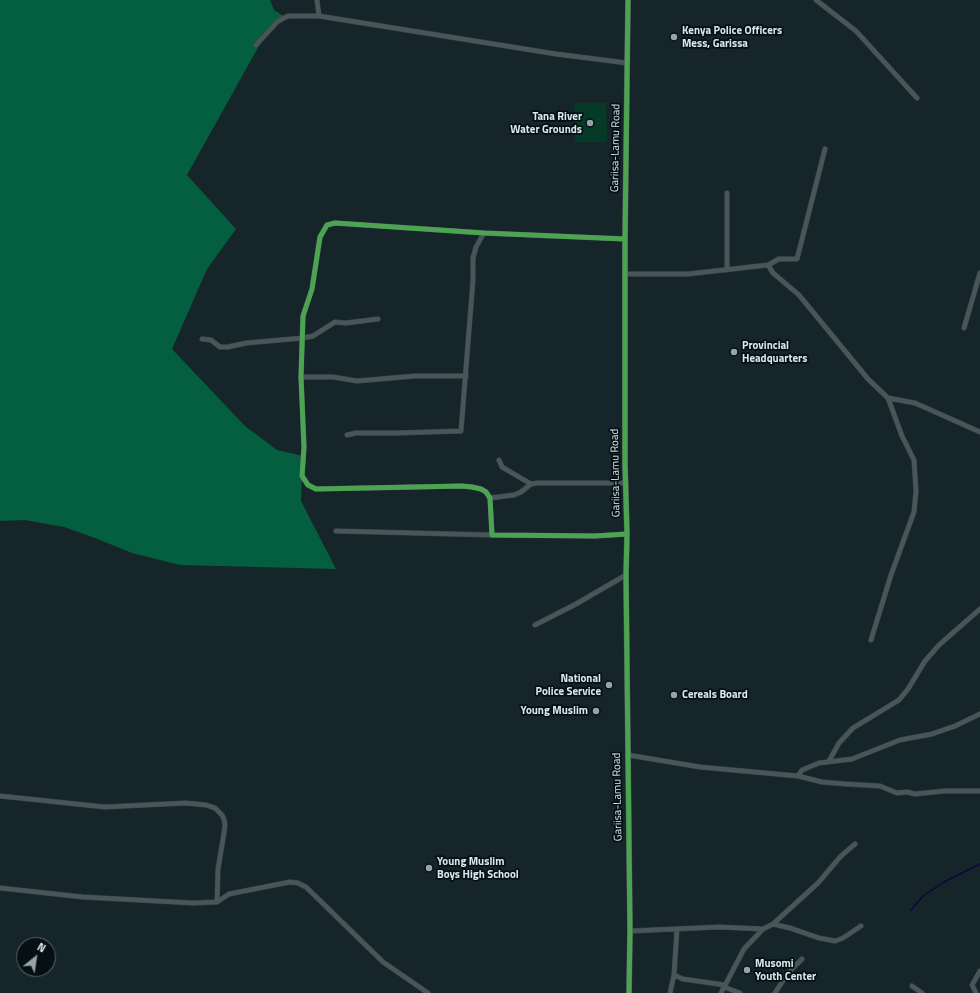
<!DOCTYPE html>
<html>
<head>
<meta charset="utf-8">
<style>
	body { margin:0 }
	#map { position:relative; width:980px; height:993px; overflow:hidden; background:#162529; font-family:"Titillium Web",sans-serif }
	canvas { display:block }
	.north { position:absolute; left:16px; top:937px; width:40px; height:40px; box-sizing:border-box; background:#061014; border:1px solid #5a676b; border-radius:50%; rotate:30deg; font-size:11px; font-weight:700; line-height:16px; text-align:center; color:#d9e9ee }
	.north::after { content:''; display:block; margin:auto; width:14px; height:18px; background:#95a4a9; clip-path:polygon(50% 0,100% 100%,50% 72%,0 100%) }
</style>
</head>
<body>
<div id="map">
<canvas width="980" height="993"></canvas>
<div class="north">N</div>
</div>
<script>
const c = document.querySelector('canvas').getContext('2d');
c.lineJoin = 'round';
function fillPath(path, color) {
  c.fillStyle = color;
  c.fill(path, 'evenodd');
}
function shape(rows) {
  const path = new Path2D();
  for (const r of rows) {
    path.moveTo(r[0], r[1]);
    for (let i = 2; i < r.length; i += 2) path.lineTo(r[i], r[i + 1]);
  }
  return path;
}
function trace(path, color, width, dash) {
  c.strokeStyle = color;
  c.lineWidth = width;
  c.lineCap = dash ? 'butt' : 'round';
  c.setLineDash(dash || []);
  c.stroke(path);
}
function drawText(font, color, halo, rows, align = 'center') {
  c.font = font + ' "Titillium Web",sans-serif';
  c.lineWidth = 3.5;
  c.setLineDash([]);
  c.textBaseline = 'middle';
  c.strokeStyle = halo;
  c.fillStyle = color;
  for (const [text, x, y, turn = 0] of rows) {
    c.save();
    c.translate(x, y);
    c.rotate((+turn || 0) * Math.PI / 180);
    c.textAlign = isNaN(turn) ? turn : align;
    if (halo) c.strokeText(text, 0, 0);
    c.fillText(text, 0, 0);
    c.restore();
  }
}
fillPath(shape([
	[574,103,606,103,607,142,575,142]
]), '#053a26');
fillPath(shape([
	[0,0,270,0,274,10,285,17,260,44,187,175,236,229,207,269,172,349,245,426,277,450,303,456,301,501,336,569,180,565,132,553,95,538,64,527,25,520,0,521]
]), '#035f3f');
trace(shape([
	[911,910,923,896,944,882,980,864]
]), '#0e073d', 1.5);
const minor = shape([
	[317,0,319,16],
	[816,0,856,31,917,98],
	[256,45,277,22,282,19,288,16,319,16,556,54,627,63],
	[625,239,484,233,335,223,327,225,320,237,312,289,303,316,301,377,304,447,302,476,308,485,316,489,462,486,472,487,481,489,486,492,490,498,492,535,595,536,627,534],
	[768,265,773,273,799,295,868,379,888,398,915,403,980,432],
	[727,270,727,193],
	[625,274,688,274,768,265,779,259,797,259,825,149],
	[964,328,980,273],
	[202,339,211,340,220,347,228,347,246,343,303,338,313,336,335,322,346,323,378,319],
	[301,377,333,377,357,381,415,376,466,376],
	[347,435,356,433,398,433,461,431,473,280,473,258,476,247,484,233],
	[499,460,502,467,531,484],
	[490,498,514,495,521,492,531,484,538,483,626,483],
	[336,531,492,535],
	[535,625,576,604,626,575],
	[871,640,891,575,914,512,916,491,914,460,902,436,888,398],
	[628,755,700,767,798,776,822,782,846,784,880,786,897,793,907,792,915,794,944,791,980,791],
	[829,761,839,743,853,728,899,700,908,689,925,661,939,645,980,609],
	[798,776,802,770,819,763,852,759,900,740,932,734,955,726,980,714],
	[0,796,105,807,186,803,206,805,215,808,222,815,224,819,225,825,224,833,218,869,217,902],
	[0,888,83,897,193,903,217,902,229,894,290,882,298,883,306,887,383,962,428,993],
	[773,924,790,928,819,938,835,941,843,938,861,926],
	[677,929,674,975,683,979,725,985],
	[630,931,719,927,763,929,773,924,818,883,841,856,855,844],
	[912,986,922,993],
	[724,987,740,993],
	[670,993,674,975],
	[721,993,744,949,763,929],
	[775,993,788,973,802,959],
	[976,993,972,985,980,971]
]);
const tertiary = shape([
	[628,0,625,239,625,463,627,534,626,575,630,931,629,993]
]);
trace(minor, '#374246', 5.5);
trace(tertiary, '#374246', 6);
trace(minor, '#4a5558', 4.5);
trace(tertiary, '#4a5558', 5.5);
trace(shape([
	[628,0,625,239,625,463,627,534,626,575,630,931,629,993],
	[625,239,484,233,335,223,327,225,320,237,312,289,303,316,301,377,304,447,302,476,308,485,316,489,462,486,472,487,481,489,486,492,490,498,492,535,595,536,627,534]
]), '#4ca352', 5);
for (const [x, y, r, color] of [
	[674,37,4,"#95a4a9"],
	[590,123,4,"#95a4a9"],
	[734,352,4,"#95a4a9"],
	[609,685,4,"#95a4a9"],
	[674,695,4,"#95a4a9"],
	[596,711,4,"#95a4a9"],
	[429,868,4,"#95a4a9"],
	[747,970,4,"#95a4a9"]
]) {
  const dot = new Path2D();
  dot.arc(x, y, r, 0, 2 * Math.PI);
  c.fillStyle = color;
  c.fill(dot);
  trace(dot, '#061014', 1.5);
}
drawText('bold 11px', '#d9e9ee', '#061014', [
	["Kenya Police Officers",682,31],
	["Mess, Garissa",682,44],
	["Tana River",582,117,"right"],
	["Water Grounds",582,130,"right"],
	["Provincial",742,346],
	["Headquarters",742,359],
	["National",601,679,"right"],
	["Police Service",601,692,"right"],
	["Cereals Board",682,695],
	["Young Muslim",588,711,"right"],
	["Young Muslim",437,862],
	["Boys High School",437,875],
	["Musomi",755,964],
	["Youth Center",755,977]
], 'left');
drawText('11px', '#d9e9ee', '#061014', [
	["Gariisa-Lamu Road",616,148,-89],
	["Gariisa-Lamu Road",616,473,-91],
	["Gariisa-Lamu Road",618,797,-91]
]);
</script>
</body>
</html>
